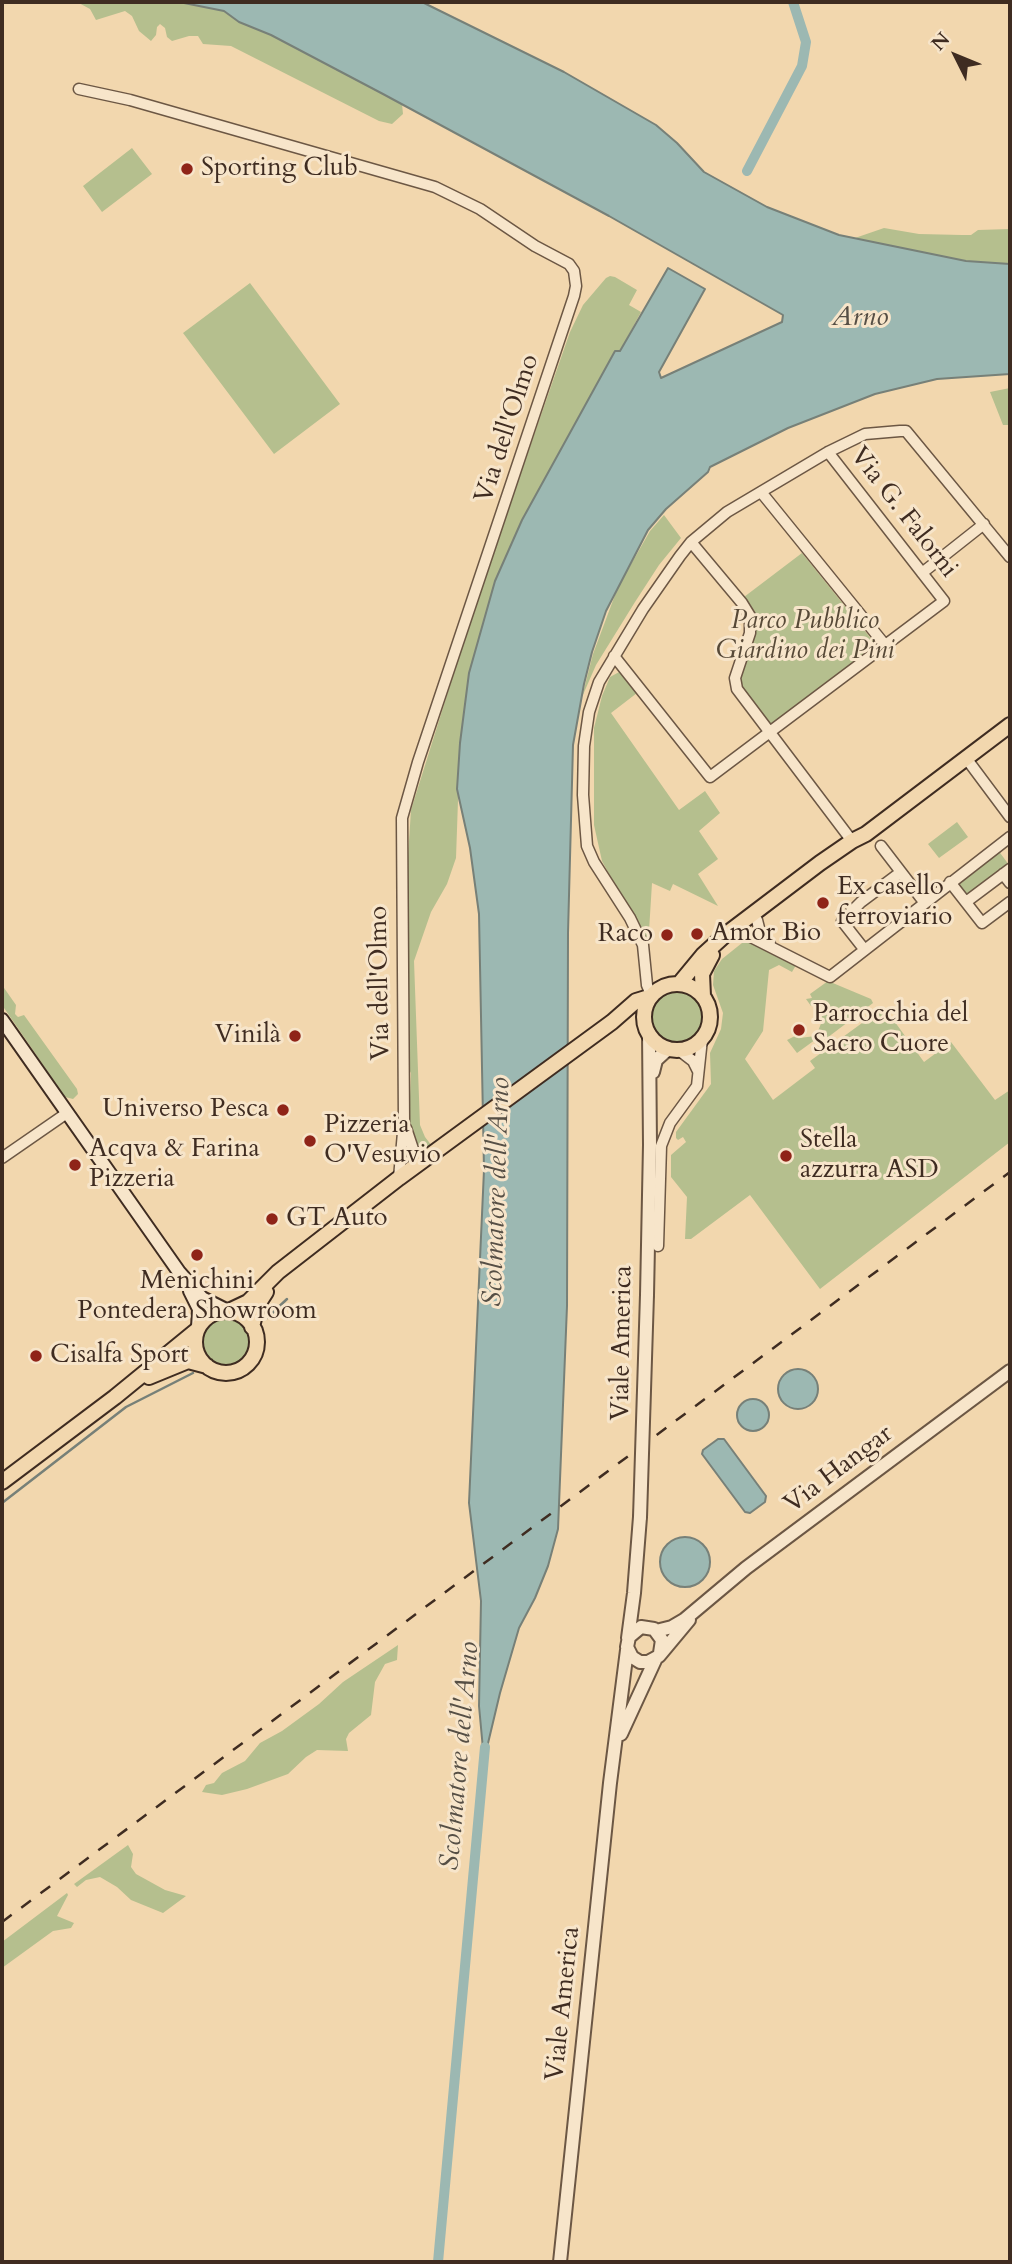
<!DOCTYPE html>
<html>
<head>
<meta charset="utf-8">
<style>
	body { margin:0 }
	#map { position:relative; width:1012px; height:2264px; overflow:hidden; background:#f2d7ae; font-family:Cardo,serif }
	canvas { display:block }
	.frame { position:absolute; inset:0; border:4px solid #3f2c21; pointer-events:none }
	.north { position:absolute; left:921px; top:21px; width:70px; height:70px; -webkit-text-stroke:5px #f7e5ca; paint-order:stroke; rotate:313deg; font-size:19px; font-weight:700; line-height:28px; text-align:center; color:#3f2c21 }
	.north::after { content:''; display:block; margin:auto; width:24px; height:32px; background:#3f2c21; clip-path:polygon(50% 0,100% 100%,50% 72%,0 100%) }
</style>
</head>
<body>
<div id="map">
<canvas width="1012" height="2264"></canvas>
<div class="frame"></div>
<div class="north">N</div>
</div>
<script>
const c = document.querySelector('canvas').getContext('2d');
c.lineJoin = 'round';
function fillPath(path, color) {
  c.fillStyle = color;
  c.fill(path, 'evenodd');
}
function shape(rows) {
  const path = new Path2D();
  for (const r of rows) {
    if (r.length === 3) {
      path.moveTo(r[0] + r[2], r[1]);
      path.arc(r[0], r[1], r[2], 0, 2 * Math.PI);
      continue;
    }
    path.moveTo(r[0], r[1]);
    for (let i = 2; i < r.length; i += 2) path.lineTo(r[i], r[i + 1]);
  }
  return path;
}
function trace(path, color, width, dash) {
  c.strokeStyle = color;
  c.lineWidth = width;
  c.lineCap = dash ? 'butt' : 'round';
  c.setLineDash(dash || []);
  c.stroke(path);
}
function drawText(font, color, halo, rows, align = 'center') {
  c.font = font + ' Cardo,serif';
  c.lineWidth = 6;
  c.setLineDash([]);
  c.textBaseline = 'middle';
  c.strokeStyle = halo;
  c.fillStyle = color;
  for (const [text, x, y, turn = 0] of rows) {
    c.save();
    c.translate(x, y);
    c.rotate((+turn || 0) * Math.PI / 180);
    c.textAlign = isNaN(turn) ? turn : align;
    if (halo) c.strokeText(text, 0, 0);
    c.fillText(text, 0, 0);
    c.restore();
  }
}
fillPath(shape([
	[77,2,179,2,224,11,239,22,271,35,402,104,403,114,392,124,379,121,231,46,203,44,198,36,189,36,172,41,167,37,165,28,160,24,157,27,156,35,151,41,139,31,132,16,125,11,96,20,90,9],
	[132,148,152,174,102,212,83,186],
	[884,228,919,234,962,235,971,235,978,230,1010,229,1010,264,966,261,855,238],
	[610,276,615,277,637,290,629,305,641,312,620,351,615,351,522,520,495,581,469,673,460,743,456,858,447,884,431,912,414,961,420,1125,425,1137,432,1146,428,1151,423,1151,415,1144,409,1119,411,1073,408,1068,407,872,411,810,479,593,570,332,583,305,606,278],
	[250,283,340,404,274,454,183,333],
	[1010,388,1010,425,1003,425,990,392],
	[664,515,681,538,659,565,635,602,596,665,582,697,593,654,618,587,650,531],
	[802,553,877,646,770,727,739,685,738,677,753,641,756,619,753,610,744,597],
	[621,671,637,693,611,713,679,810,705,791,720,813,699,831,718,859,698,874,718,906,673,884,670,891,652,883,648,947,602,861,594,825,594,728,602,696,610,677],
	[957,822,968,837,939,858,928,844],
	[998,850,1009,865,966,898,955,883],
	[747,939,796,965,792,972,779,965,769,970,763,1031,745,1059,773,1100,815,1068,810,1061,884,1007,924,1062,951,1042,995,1100,1010,1090,1010,1142,820,1289,750,1195,691,1239,685,1239,687,1197,671,1177,671,1155,686,1142,683,1137,678,1140,676,1138,676,1132,711,1084,710,1053,721,1029,723,1013,713,985,714,971,722,959],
	[828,981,871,999,873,1003,823,1041,819,1037,797,1053,787,1040,797,1035,799,1038,816,1036,822,1021,818,1015,820,1008,817,1005,811,1006,806,999,812,998,810,994],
	[2,985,16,1005,15,1014,18,1017,24,1015,77,1089,78,1094,73,1099,65,1097,2,1005],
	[677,1017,26],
	[225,1341,26],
	[398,1645,397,1660,385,1664,375,1682,371,1715,349,1733,346,1739,348,1751,317,1750,306,1757,288,1774,247,1789,222,1795,202,1792,206,1785,214,1783,222,1773,245,1761,260,1743,282,1731,319,1704,343,1682],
	[128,1845,133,1854,131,1867,136,1874,165,1890,186,1896,163,1913,131,1900,117,1887,100,1877,86,1880,77,1887,74,1884],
	[67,1893,68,1895,57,1916,74,1923,71,1928,53,1931,2,1968,2,1942]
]), '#b5bf8e');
const water = shape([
	[179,2,422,2,564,72,656,125,677,143,704,172,767,207,839,235,966,261,1010,264,1010,374,937,379,875,394,788,428,710,467,708,472,666,509,648,530,606,611,592,652,584,684,573,745,568,933,567,1306,558,1529,548,1566,535,1598,519,1628,500,1693,484,1760,479,1706,481,1601,469,1503,484,1170,479,914,470,848,457,789,460,743,469,673,495,581,522,520,615,351,620,351,668,268,705,289,659,372,661,378,782,322,783,315,609,216,383,94,271,35,239,22,224,11,179,2],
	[798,1389,20],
	[753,1415,16],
	[718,1439,724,1439,766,1496,765,1502,750,1513,745,1512,702,1454,703,1450,718,1439],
	[685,1562,25]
]);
fillPath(water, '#9cb8b2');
trace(water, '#778078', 2);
trace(shape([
	[267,1318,287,1299],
	[2,1503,126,1407,193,1373]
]), '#778078', 2.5);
trace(shape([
	[747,171,802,66,806,42,793,2],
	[438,2262,485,1747]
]), '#9cb8b2', 10);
const minor = shape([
	[79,89,130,100,435,187,480,209,535,246,569,264,574,271,576,286,574,296,418,762,402,818,404,1121,399,1178],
	[761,492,885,645],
	[691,542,742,603,750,616,750,633,735,678,737,689,852,841],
	[922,573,984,524],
	[614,656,710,777,944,601,828,452],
	[966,758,1010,817],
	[881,846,924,902],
	[1003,874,1010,883],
	[950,882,982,923,1010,902],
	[966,902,1010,869],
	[757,920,760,932,770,944],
	[741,932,830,977,1010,837],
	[864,949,842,921,861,902,901,872],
	[651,995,647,985,643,945,630,918,594,862,587,846,583,795,584,746,589,712,599,682,643,609,680,556,691,542,727,512,828,452,865,434,900,431,906,431,1010,557],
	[680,1051,693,1061,698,1071],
	[406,1128,414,1152,420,1156,428,1157],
	[2,1158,67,1113],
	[658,1246,661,1146,670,1123,697,1086,702,1039]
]);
const tertiary = shape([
	[653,1072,656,1060,668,1049],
	[647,1295,650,1145,649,1033],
	[656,1631,672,1627,684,1620,746,1568,1010,1371],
	[628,1638,634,1593,640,1517],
	[660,1653,662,1640,654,1629,641,1627,629,1637,627,1647,632,1657,640,1662,648,1662,659,1656,689,1620],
	[621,1734,656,1658],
	[560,2262,610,1783,627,1650]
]);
const secondary = shape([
	[2,1020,179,1272,202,1298,228,1311],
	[190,1291,199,1309,198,1328]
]);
const primary = shape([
	[677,1017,33],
	[679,984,703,955,725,935,820,863,852,841,866,834,1010,725],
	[703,996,702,974,712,955],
	[229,1311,248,1302,278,1272,399,1178,612,1022,636,1001,649,997],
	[226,1342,31],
	[252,1327,257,1306,266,1292],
	[149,1377,188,1361,207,1366],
	[2,1482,115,1397,197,1330]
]);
trace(minor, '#6c5744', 13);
trace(tertiary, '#6c5744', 16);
trace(secondary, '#3f2c21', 16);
trace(primary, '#3f2c21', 18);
trace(minor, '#f7e5ca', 10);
trace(tertiary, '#f7e5ca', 12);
trace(secondary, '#f7e5ca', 12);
trace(primary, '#f2d7ae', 14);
trace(shape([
	[2,1922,1010,1172]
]), '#3f2c21', 2.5, [12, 12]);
const tertiaryBridge = shape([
	[640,1517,647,1295]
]);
trace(tertiaryBridge, '#6c5744', 16, []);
trace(tertiaryBridge, '#f7e5ca', 12);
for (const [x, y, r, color] of [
	[187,169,7,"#8f2418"],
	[823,903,7,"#8f2418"],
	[697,934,7,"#8f2418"],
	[667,935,7,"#8f2418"],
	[799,1030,7,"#8f2418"],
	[295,1036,7,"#8f2418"],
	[283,1110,7,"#8f2418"],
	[310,1141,7,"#8f2418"],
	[786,1156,7,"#8f2418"],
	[75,1165,7,"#8f2418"],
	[272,1219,7,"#8f2418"],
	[197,1255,7,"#8f2418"],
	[36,1356,7,"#8f2418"]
]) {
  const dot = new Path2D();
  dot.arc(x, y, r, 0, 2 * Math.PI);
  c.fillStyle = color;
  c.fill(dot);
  trace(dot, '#f7e5ca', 2.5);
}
drawText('26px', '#3f2c21', '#f7e5ca', [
	["Sporting Club",201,169],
	["Ex casello",837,888],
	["ferroviario",837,918],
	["Amor Bio",711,934],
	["Raco",653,935,"right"],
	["Parrocchia del",813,1015],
	["Sacro Cuore",813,1045],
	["Vinilà",281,1036,"right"],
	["Universo Pesca",269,1110,"right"],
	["Pizzeria",324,1126],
	["O'Vesuvio",324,1156],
	["Stella",800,1141],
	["azzurra ASD",800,1171],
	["Acqva & Farina",89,1150],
	["Pizzeria",89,1180],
	["GT Auto",286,1219],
	["Menichini",197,1282,"center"],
	["Pontedera Showroom",197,1312,"center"],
	["Cisalfa Sport",50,1356]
], 'left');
drawText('26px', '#3f2c21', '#f7e5ca', [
	["Via dell'Olmo",508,429,-72],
	["Via G. Falorni",903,513,52],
	["Via dell'Olmo",381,983,-91],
	["Viale America",623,1343,-89],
	["Via Hangar",839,1470,-37],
	["Viale America",564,2004,-84]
]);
drawText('italic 26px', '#574937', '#f7e5ca', [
	["Parco Pubblico",805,622],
	["Giardino dei Pini",805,652]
]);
drawText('italic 28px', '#564f45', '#f7e5ca', [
	["Arno",860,319],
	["Scolmatore dell'Arno",498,1192,-88],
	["Scolmatore dell'Arno",461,1756,-85]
]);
</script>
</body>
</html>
